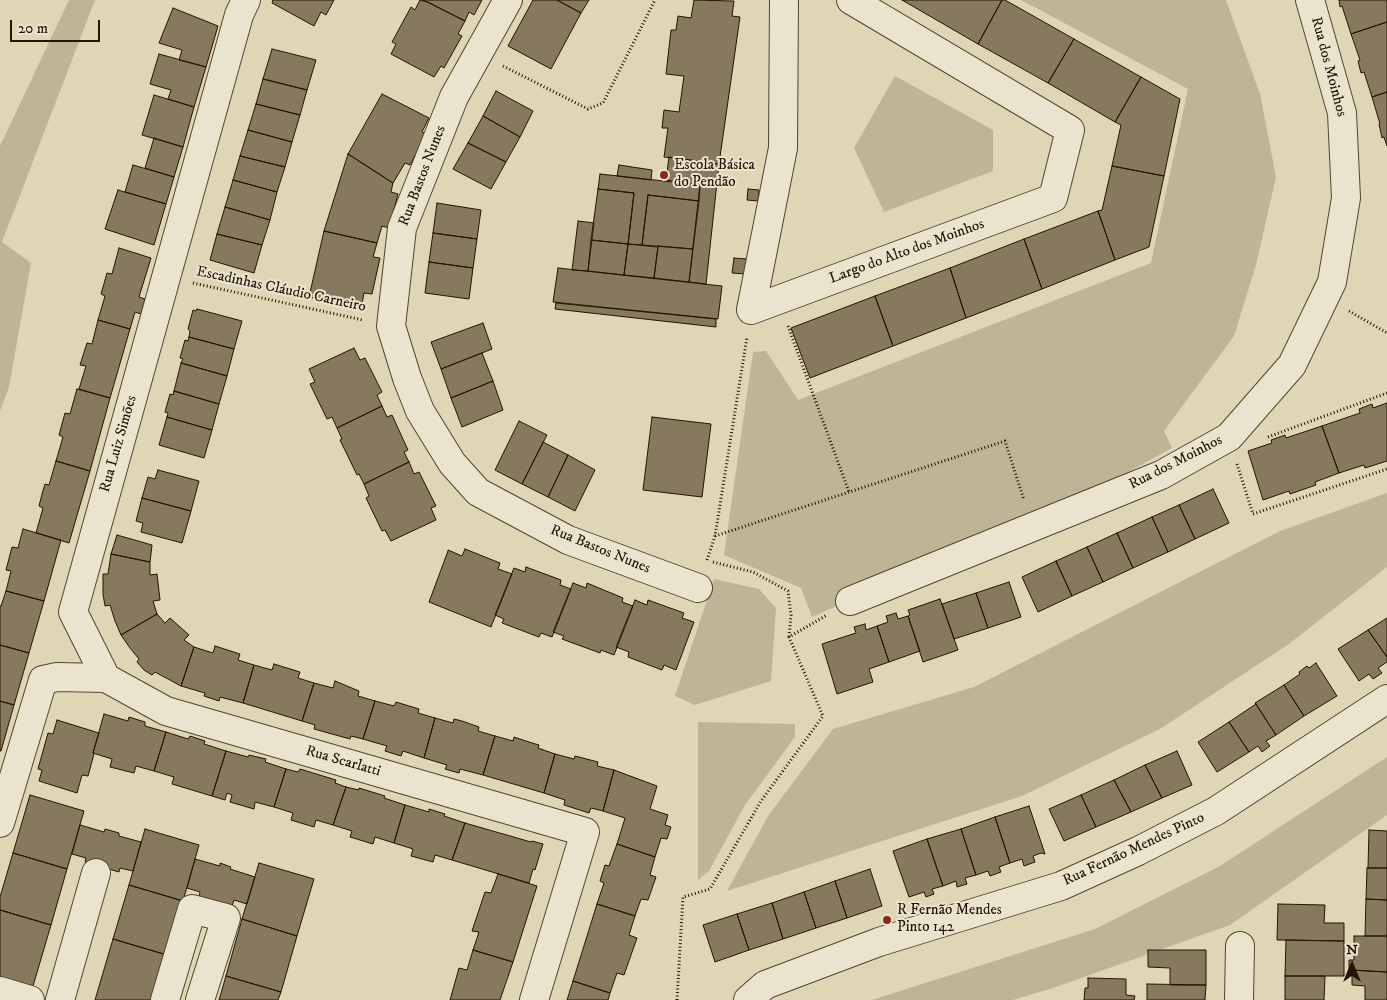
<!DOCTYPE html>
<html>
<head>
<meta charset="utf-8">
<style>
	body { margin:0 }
	#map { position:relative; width:1387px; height:1000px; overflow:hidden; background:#dfd6b5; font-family:"IM FELL DW Pica",serif }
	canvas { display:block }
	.north { position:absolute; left:1327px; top:940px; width:50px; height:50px; -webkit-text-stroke:4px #eae4cf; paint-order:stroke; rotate:0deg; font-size:14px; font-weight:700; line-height:20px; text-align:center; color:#251500 }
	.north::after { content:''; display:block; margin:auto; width:18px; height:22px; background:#251500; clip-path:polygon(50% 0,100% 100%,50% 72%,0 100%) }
	.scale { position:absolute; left:10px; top:20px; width:90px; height:22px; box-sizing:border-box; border:2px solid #251500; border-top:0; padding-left:6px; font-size:15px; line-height:18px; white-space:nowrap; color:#251500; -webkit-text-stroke:4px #eae4cf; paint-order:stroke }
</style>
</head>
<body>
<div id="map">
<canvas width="1387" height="1000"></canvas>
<div class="north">N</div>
<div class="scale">20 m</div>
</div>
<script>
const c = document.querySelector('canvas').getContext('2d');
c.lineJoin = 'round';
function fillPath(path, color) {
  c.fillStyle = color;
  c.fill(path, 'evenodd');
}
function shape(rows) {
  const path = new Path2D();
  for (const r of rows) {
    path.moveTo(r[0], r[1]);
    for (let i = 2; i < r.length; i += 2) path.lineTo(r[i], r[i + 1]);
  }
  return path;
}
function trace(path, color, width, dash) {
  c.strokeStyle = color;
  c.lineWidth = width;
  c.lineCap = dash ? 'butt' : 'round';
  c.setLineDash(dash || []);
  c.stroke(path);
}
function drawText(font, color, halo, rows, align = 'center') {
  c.font = font + ' "IM FELL DW Pica",serif';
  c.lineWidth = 4;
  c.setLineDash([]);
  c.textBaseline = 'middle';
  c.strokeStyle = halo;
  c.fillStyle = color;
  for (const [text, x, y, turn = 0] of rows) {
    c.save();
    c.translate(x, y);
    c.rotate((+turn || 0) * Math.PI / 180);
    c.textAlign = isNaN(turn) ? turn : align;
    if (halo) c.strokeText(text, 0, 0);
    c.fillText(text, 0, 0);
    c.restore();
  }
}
fillPath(shape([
	[69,0,95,0,2,242,31,263,9,387,0,411,0,146],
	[1021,0,1226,0,1260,94,1276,177,1256,265,1234,336,1164,431,1172,448,1099,488,812,617,801,588,724,555,753,352,766,351,798,400,1151,263,1188,89],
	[895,76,993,130,993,171,884,212,854,148],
	[1387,493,1387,567,1289,644,1160,729,1022,796,727,891,768,816,833,729,974,687,1280,531],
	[714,579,759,589,776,608,771,681,695,705,675,696],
	[698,722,795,724,795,737,745,805,709,871,698,880],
	[1387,757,1387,815,1230,925,1053,988,1013,1000,872,1000,1095,929,1220,866]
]), '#bfb596');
const building = shape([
	[273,0,334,0,326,15,321,12,314,26,272,3,273,0],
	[420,0,428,2,465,21,458,34,462,36,444,68,441,66,434,77,391,54,396,44,392,42,411,7,415,10,420,0],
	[423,0,482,0,474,15,469,12,465,21,423,0],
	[533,0,557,0,581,13,551,69,508,46,533,0],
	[557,0,589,0,581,13,557,0],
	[694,0,734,1,732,16,740,17,719,164,664,157,668,128,662,128,664,110,679,112,684,76,666,74,671,30,676,30,678,16,691,18,694,0],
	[902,0,1002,0,978,44,902,0],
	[1002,0,1005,0,1074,39,1048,83,978,44,1002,0],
	[1339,0,1387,0,1387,22,1351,34,1342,6,1340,7,1339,0],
	[173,8,218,26,206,67,179,60,182,50,159,43,173,8],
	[1387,22,1387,92,1372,97,1364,72,1361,73,1358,61,1360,60,1351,34,1387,22],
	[1074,39,1141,77,1115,122,1048,83,1074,39],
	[272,49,316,60,307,90,263,79,272,49],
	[159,54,206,67,194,107,168,99,171,90,150,84,159,54],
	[1141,77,1180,99,1164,176,1112,166,1121,125,1115,122,1141,77],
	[263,79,307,90,300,115,256,104,263,79],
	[496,91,533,111,520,137,483,116,496,91],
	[1387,92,1387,146,1384,137,1382,138,1379,124,1380,124,1372,97,1387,92],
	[382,94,429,118,422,132,427,134,410,165,405,163,393,183,348,154,382,94],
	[154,95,194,107,183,147,142,135,154,95],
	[256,104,300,115,292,142,248,130,256,104],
	[483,116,520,137,506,162,468,143,483,116],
	[248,130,292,142,285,167,240,156,248,130],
	[154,138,183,147,174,177,145,168,154,138],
	[468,143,506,162,491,189,453,169,468,143],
	[348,154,393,183,391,192,398,194,389,228,382,226,377,243,324,231,348,154],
	[240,156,285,167,277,192,233,180,240,156],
	[669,157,719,164,706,284,689,282,700,185,666,180,669,157],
	[133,165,174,177,166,204,125,192,133,165],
	[619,165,652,170,651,180,617,176,619,165],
	[1112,166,1164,176,1149,247,1115,260,1098,211,1102,210,1112,166],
	[600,174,700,185,699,201,648,195,642,245,628,244,634,193,598,189,600,174],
	[233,180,277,192,270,220,225,207,233,180],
	[598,189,634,193,628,244,591,240,598,189],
	[748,189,759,190,758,201,747,200,748,189],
	[118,190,166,204,154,245,105,229,118,190],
	[648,195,699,201,693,249,642,245,648,195],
	[437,203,481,210,477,239,433,233,437,203],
	[225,207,270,220,262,245,217,234,225,207],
	[1098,211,1115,260,1042,289,1024,239,1098,211],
	[578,221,594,223,588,271,572,270,578,221],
	[324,231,377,243,373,257,380,258,372,294,364,293,361,310,309,297,324,231],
	[433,233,477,239,473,268,429,262,433,233],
	[217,234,262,245,254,273,210,260,217,234],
	[1024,239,1042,289,966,318,950,268,1024,239],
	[591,240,628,244,624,275,588,271,591,240],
	[628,244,658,247,654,278,624,275,628,244],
	[658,246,693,249,689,282,654,278,658,246],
	[119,248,151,258,139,297,145,299,141,314,135,312,130,329,98,320,105,296,101,294,107,273,112,274,119,248],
	[734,258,747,259,745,274,732,273,734,258],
	[429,262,473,268,469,299,425,293,429,262],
	[558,268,722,286,718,319,553,302,558,268],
	[950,268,966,318,893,346,875,296,950,268],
	[875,296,893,346,810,378,791,328,875,296],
	[556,303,716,319,716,327,555,309,556,303],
	[197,309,242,321,234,349,189,337,190,331,188,329,193,310,196,311,197,309],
	[98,320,130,329,110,398,79,389,86,366,80,365,87,343,92,344,98,320],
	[483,323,492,349,441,369,431,342,483,323],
	[189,337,234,349,227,376,181,363,183,359,180,358,185,340,188,341,189,337],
	[354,348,360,360,365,358,382,392,377,395,382,406,337,428,332,417,327,419,310,384,315,382,309,369,354,348],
	[482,353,493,381,451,398,441,369,482,353],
	[181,363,227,376,219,404,174,391,181,363],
	[493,381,503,410,462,427,451,398,493,381],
	[77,389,110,398,90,471,56,461,63,437,59,435,65,413,70,414,77,389],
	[174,391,219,404,212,430,167,417,168,413,165,412,170,394,173,395,174,391],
	[1387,403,1387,461,1365,468,1364,465,1339,473,1322,426,1360,413,1359,409,1372,404,1373,408,1387,403],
	[382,406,387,417,392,415,408,450,404,452,409,462,364,484,359,474,357,475,340,440,342,439,337,428,382,406],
	[167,417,212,430,204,458,159,445,167,417],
	[652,417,711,424,702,497,643,490,652,417],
	[519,421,547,435,522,484,495,470,519,421],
	[1322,426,1339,473,1315,482,1316,485,1290,494,1289,491,1263,500,1248,451,1272,443,1271,440,1285,435,1286,438,1322,426],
	[543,442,568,455,548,497,522,484,543,442],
	[568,455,595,470,575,511,548,497,568,455],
	[56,461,90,471,69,543,36,533,43,508,39,506,42,494,45,484,49,485,56,461],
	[409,462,414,474,419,472,436,506,431,508,436,520,391,541,385,530,382,531,366,498,369,496,364,484,409,462],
	[158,470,199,481,191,511,142,498,148,477,155,479,158,470],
	[1213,489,1229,523,1195,539,1179,505,1213,489],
	[142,498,191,511,182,543,141,532,143,523,136,521,142,498],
	[1179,505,1195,539,1168,552,1152,517,1179,505],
	[1152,517,1168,552,1133,568,1117,533,1152,517],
	[23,529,61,540,44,601,6,591,11,571,6,570,12,547,18,548,23,529],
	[1117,533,1133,568,1103,582,1087,547,1117,533],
	[117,535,152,545,150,562,111,554,117,535],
	[1087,547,1103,582,1072,596,1056,561,1087,547],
	[465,549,500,563,498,569,512,574,491,627,429,602,448,551,448,550,462,556,465,549],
	[111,554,150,562,150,575,157,574,160,600,153,601,157,614,121,635,115,621,110,605,105,606,103,594,103,574,108,574,111,554],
	[1056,561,1072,596,1038,612,1022,577,1056,561],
	[526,567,561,580,560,585,571,589,552,637,541,633,539,637,502,623,504,619,495,615,514,568,525,572,526,567],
	[1009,582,1021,617,988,628,976,593,1009,582],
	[573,583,586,588,587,583,623,598,622,602,633,606,614,655,601,650,600,653,562,639,564,636,553,632,573,583],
	[6,591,44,601,29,653,0,645,0,606,1,606,6,591],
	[976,593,988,628,954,639,942,604,976,593],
	[940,599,958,650,923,662,908,616,910,615,908,610,940,599],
	[635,600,647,605,648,600,684,613,682,618,694,622,676,670,664,665,662,670,628,657,629,652,616,647,635,600],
	[896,613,898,619,908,616,920,651,889,662,877,626,888,622,886,616,896,613],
	[157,614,165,623,170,618,189,635,184,640,194,647,181,686,155,672,152,675,144,670,137,662,139,659,130,648,121,635,157,614],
	[1387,618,1387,657,1368,630,1387,618],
	[865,624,866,630,877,626,889,662,869,669,873,682,837,694,822,644,856,633,854,627,865,624],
	[1368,630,1387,657,1387,662,1378,668,1382,673,1373,679,1369,674,1359,681,1338,649,1368,630],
	[0,645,29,653,14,705,0,701,0,645],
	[215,646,240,654,238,660,254,665,243,703,220,697,219,701,204,696,205,693,181,686,194,647,213,653,215,646],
	[1316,663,1337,696,1304,716,1284,685,1300,674,1299,672,1307,666,1309,668,1316,663],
	[274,664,300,672,298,678,314,683,302,721,243,703,254,665,272,670,274,664],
	[335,681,359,691,358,696,375,701,363,739,351,736,350,739,314,729,315,725,302,721,314,683,333,688,335,681],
	[1284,685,1304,716,1276,735,1255,703,1284,685],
	[0,701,14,705,1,751,0,751,0,701],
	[375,701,394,706,396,702,419,709,418,713,435,718,424,758,403,751,401,756,385,751,387,746,363,739,375,701],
	[1256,704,1276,735,1266,741,1270,746,1262,752,1258,746,1249,752,1229,722,1256,704],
	[104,714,128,721,129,717,145,722,145,726,166,732,154,771,136,766,134,773,110,767,112,759,93,753,104,714],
	[435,718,453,723,454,719,462,721,479,727,478,731,495,736,483,775,460,769,459,773,445,769,447,765,424,758,435,718],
	[57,720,99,733,93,753,94,754,88,776,82,775,77,793,39,781,42,770,38,769,48,733,53,734,57,720],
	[1229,722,1249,752,1217,772,1198,742,1229,722],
	[166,732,188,739,190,736,205,741,204,744,226,751,212,796,172,784,174,777,154,771,166,732],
	[495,736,513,741,514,737,529,742,539,745,538,748,555,754,544,793,483,775,495,736],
	[226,751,248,757,249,755,266,759,265,762,286,769,274,807,255,802,254,809,230,802,232,795,227,793,225,800,212,796,226,751],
	[1177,751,1192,785,1162,798,1145,765,1177,751],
	[555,754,574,759,575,756,598,762,597,766,614,770,603,811,591,808,589,813,564,805,565,800,544,793,555,754],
	[1145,765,1162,798,1131,812,1114,780,1145,765],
	[286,769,298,772,300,769,336,780,335,783,346,787,333,825,316,820,314,827,291,820,293,813,274,807,286,769],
	[614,770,657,786,650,809,668,815,665,825,671,827,667,839,661,838,655,857,617,844,625,818,603,811,614,770],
	[1114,780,1131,812,1096,827,1081,795,1114,780],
	[346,787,359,790,359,788,385,796,384,798,405,805,394,843,375,837,373,844,350,837,352,831,333,825,346,787],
	[30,795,84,811,67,869,13,853,30,795],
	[1081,795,1096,827,1064,841,1049,809,1081,795],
	[405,805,429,812,429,809,445,814,444,816,465,823,452,860,435,855,433,862,411,856,413,849,394,843,405,805],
	[1029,806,1045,854,1041,853,1033,856,1035,862,1024,866,1022,859,1010,863,995,817,1029,806],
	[995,817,1010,863,999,867,1001,872,990,876,988,871,976,875,961,829,995,817],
	[465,823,531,842,532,841,543,844,535,870,533,869,529,883,452,860,465,823],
	[80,825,104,832,105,829,119,833,119,836,141,842,133,871,120,868,119,872,85,862,86,858,72,854,80,825],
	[145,829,199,845,183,901,129,885,145,829],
	[961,829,976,875,965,878,967,884,957,887,956,881,943,886,927,839,961,829],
	[1369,830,1387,831,1387,868,1368,868,1369,830],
	[927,839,943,886,932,889,934,894,926,897,924,892,909,897,893,851,927,839],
	[617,844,655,857,650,875,656,877,648,900,641,899,635,916,597,904,604,883,600,881,605,865,609,866,617,844],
	[13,853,67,869,51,925,0,910,0,897,13,853],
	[195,859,220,866,220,863,231,867,230,869,255,877,247,904,234,900,232,906,199,897,200,892,187,888,195,859],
	[259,863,314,879,297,936,242,919,259,863],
	[1367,868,1387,868,1387,900,1366,899,1367,868],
	[870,869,882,906,847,918,835,881,870,869],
	[498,874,537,886,513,962,473,950,479,932,472,931,485,892,491,893,498,874],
	[835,881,847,918,816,928,804,892,835,881],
	[129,885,183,901,167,955,113,939,129,885],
	[804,892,816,928,783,939,772,903,804,892],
	[1366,899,1387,900,1387,936,1365,936,1366,899],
	[772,903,783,939,749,950,737,914,772,903],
	[597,904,635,916,629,935,637,938,624,975,617,973,610,993,573,981,597,904],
	[1278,904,1325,905,1324,923,1344,923,1344,941,1277,940,1278,904],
	[0,910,51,925,33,986,0,977,0,910],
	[737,914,749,950,715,962,703,925,737,914],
	[242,919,297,936,281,992,226,976,242,919],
	[1354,936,1387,936,1387,972,1349,970,1349,960,1354,960,1354,936],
	[113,939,167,955,153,1000,95,1000,113,939],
	[1286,940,1344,941,1344,976,1285,976,1286,940],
	[473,950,513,962,500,1000,450,1000,459,968,467,970,473,950],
	[1148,950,1206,950,1206,985,1170,985,1170,968,1148,967,1148,950],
	[1352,970,1387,972,1387,1000,1365,1000,1365,986,1352,985,1352,970],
	[226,976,281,992,278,1000,219,1000,226,976],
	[1285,976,1325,976,1324,1000,1285,1000,1285,976],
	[1088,978,1126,979,1126,995,1135,996,1134,1000,1084,1000,1085,988,1088,988,1088,978],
	[573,981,610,993,608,1000,567,1000,573,981],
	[1147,984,1206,985,1205,1000,1147,1000,1147,984]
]);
fillPath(building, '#86795e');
trace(building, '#251500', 1);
const street = shape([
	[508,0,454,97,402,228,391,326,407,378,420,411,452,463,478,492,568,540,698,588],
	[784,0,783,148,751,310,1053,198,1070,130,851,0],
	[850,601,1161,475,1229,437,1292,365,1332,282,1346,198,1342,113,1310,0],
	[106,678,73,612,239,15,246,0],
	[0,823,43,680,57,677,106,678,166,711,585,832,534,1000],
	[0,991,30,1000],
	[60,1000,96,873],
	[165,1000,192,909,226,918,200,1000],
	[748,1000,765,985,879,942,1061,886,1138,851,1216,811,1387,699],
	[1239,1000,1240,946]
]);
trace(street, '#54452d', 30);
trace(shape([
	[503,66,588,109,603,103,655,0],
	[193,283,363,320],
	[1349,311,1387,333],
	[788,326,849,492],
	[1268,437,1387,393],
	[1237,464,1253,514,1387,469],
	[715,536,1005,441,1024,500],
	[707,560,715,536,747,337],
	[713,562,753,572,788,591,791,615,789,637],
	[677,1000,683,897,710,889,761,801,823,716,789,637,827,615]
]), '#251500', 3, [1, 2.5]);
trace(street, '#eae4cf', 28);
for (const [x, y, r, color] of [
	[664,175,5,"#8f2418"],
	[887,920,5,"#8f2418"]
]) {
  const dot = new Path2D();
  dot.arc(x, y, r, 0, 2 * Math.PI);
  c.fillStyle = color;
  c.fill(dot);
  trace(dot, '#eae4cf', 2);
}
drawText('15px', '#251500', '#eae4cf', [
	["Rua dos Moinhos",1328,67,75],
	["Rua Bastos Nunes",423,176,-69],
	["Largo do Alto dos Moinhos",907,252,-20],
	["Escadinhas Cláudio Carneiro",281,290,12],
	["Rua Luiz Simões",119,444,-74],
	["Rua dos Moinhos",1176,463,-27],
	["Rua Bastos Nunes",600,550,22],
	["Rua Scarlatti",343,762,16],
	["Rua Fernão Mendes Pinto",1134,850,-25]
]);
drawText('15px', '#251500', '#eae4cf', [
	["Escola Básica",674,166],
	["do Pendão",674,183],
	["R Fernão Mendes",897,911],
	["Pinto 142",897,928]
], 'left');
</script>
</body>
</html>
